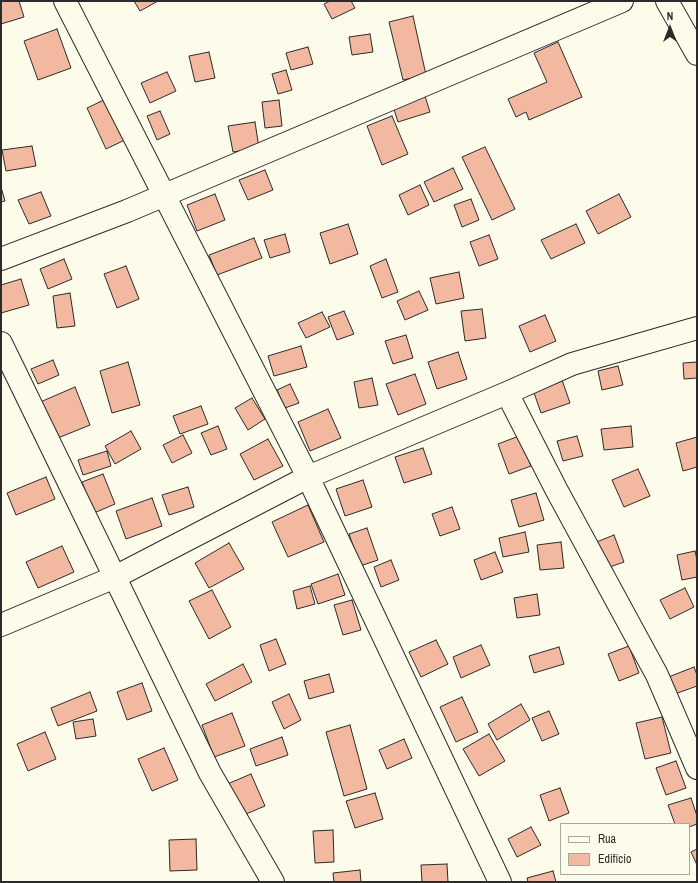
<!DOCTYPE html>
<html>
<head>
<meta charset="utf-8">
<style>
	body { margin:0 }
	#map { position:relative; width:698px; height:883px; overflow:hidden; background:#fdfbea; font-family:"Archivo Narrow",sans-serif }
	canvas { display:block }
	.frame { position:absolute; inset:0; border:2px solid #2b2b2b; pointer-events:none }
	.legend { position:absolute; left:560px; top:823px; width:130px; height:52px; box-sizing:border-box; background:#fdfbea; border:1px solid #a9a89e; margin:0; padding:5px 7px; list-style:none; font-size:12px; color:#2b2b2b }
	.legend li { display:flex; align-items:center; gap:8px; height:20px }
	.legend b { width:20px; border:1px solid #a9a89e }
	.north { position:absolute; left:650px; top:8px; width:40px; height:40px; -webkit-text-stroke:3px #fdfbea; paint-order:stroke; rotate:0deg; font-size:11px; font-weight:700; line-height:16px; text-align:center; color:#2b2b2b }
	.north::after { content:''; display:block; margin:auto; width:14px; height:18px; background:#2b2b2b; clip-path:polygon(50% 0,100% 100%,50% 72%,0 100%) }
</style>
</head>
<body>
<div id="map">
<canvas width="698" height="883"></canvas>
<div class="frame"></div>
<ul class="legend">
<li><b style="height:5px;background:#fdfbea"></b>Rua</li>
<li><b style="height:11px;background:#f2b8a0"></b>Edifício</li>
</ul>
<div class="north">N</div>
</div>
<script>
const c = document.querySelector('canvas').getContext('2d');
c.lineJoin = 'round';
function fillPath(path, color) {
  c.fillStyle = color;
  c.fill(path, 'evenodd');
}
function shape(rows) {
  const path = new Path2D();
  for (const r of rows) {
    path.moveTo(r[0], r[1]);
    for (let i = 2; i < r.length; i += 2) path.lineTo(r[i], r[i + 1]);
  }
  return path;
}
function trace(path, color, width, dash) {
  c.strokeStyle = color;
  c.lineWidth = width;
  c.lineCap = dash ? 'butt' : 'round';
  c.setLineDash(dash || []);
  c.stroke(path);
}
const building = shape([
	[1,1,19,1,24,17,1,24,1,1],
	[134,1,158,1,140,11,134,1],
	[330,1,351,1,355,8,332,19,324,4,330,1],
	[413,16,426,75,403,80,389,22,413,16],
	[57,29,71,68,38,80,24,41,57,29],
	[370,34,373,52,352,55,349,37,370,34],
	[558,42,582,97,529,120,526,112,516,117,508,99,547,82,534,53,558,42],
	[308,47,313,64,291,70,286,53,308,47],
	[209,52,215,78,195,82,189,56,209,52],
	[286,70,292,90,278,94,272,74,286,70],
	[167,72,176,91,150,103,141,83,167,72],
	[424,93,430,112,398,122,392,103,424,93],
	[108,98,127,139,106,149,87,108,108,98],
	[279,100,282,126,265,128,262,102,279,100],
	[160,111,170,134,157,140,147,116,160,111],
	[392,116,408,154,382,165,367,126,392,116],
	[255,122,259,148,233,152,228,126,255,122],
	[32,146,36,166,6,171,2,150,32,146],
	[485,147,515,209,492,220,462,157,485,147],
	[453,168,463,189,434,202,424,182,453,168],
	[265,170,273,190,248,200,239,180,265,170],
	[420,185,429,205,408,215,399,195,420,185],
	[1,187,5,201,1,202,1,187],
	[41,192,51,216,29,224,18,200,41,192],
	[215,194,225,220,197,231,187,205,215,194],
	[619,194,631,217,598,234,586,211,619,194],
	[471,199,479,220,462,227,454,205,471,199],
	[348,224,358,254,330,264,320,233,348,224],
	[576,224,585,243,551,259,541,240,576,224],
	[285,234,290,252,270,258,264,240,285,234],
	[489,235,498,259,479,266,470,242,489,235],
	[254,238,262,258,217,275,209,255,254,238],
	[64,259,72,279,48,289,40,269,64,259],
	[386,259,398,292,382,298,370,266,386,259],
	[126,266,139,299,117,308,104,274,126,266],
	[459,272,464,298,436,304,430,278,459,272],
	[21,279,29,305,1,313,1,285,21,279],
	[419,291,428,310,405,320,397,301,419,291],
	[70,293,75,326,57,328,53,296,70,293],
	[482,309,486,338,465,341,461,311,482,309],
	[344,311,354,334,337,340,328,317,344,311],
	[322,312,330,327,306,338,298,323,322,312],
	[545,315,556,341,530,352,519,326,545,315],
	[406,335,413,358,393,364,385,341,406,335],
	[301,346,307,367,274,376,268,356,301,346],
	[458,352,467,379,437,389,428,362,458,352],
	[53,360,59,375,38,384,31,369,53,360],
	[128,362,140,405,112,413,100,371,128,362],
	[697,362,697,378,684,379,683,363,697,362],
	[618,366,623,385,602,390,598,371,618,366],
	[415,374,426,404,398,415,386,384,415,374],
	[561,377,570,403,541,413,532,387,561,377],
	[372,378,378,405,359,408,354,382,372,378],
	[290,384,299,403,285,408,277,390,290,384],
	[75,387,90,425,53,440,38,403,75,387],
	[252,398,265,419,248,430,235,408,252,398],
	[201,406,208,424,180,434,173,416,201,406],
	[328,409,341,438,310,451,298,422,328,409],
	[218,426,227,449,211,455,201,433,218,426],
	[631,426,633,447,604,450,601,429,631,426],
	[131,431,141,449,115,464,105,446,131,431],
	[183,435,192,453,172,463,163,445,183,435],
	[519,436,531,466,509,474,498,444,519,436],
	[577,436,583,456,563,461,557,441,577,436],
	[697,437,697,467,683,471,676,443,697,437],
	[268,439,283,466,254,480,240,454,268,439],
	[423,448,432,474,404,483,395,457,423,448],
	[107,451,111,466,83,475,78,460,107,451],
	[638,469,650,496,624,507,612,480,638,469],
	[103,474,115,504,94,513,82,482,103,474],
	[46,477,55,499,16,515,7,493,46,477],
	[363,480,372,507,345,516,336,489,363,480],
	[188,487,194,507,169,515,162,495,188,487],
	[536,493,544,520,519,527,511,500,536,493],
	[152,498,162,526,126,539,116,511,152,498],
	[308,505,324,542,288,557,272,522,308,505],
	[452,507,460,529,440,536,432,514,452,507],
	[367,528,378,560,360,566,349,534,367,528],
	[525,532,529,552,503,557,499,538,525,532],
	[614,535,624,562,604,569,594,543,614,535],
	[561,542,564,568,540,570,537,545,561,542],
	[229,543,244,569,209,588,195,563,229,543],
	[62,546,74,572,38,588,26,562,62,546],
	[695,551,697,560,697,577,682,580,677,555,695,551],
	[495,552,503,572,481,580,474,560,495,552],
	[391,560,399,580,381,587,374,567,391,560],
	[338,574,345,595,318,604,311,584,338,574],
	[310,586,315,604,297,609,293,591,310,586],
	[685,588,694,607,670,619,660,600,685,588],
	[212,590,231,627,209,639,189,601,212,590],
	[537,594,540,615,517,618,514,598,537,594],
	[352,600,361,630,343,635,334,605,352,600],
	[276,639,286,664,269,671,260,645,276,639],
	[436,640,448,664,421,677,409,652,436,640],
	[481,645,490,665,461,678,453,657,481,645],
	[629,646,639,673,619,681,608,654,629,646],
	[559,647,564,664,534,673,529,656,559,647],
	[243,664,252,682,215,701,206,684,243,664],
	[694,667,697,675,697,686,672,695,666,678,694,667],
	[329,674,334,692,309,699,304,681,329,674],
	[142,683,152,711,127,720,117,692,142,683],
	[90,692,97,711,58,726,51,708,90,692],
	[289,694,301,720,284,729,272,702,289,694],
	[462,697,478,732,456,742,440,707,462,697],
	[521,704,530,720,497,740,488,724,521,704],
	[549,711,559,734,542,741,532,718,549,711],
	[232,713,245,746,214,757,202,725,232,713],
	[662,717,671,753,645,759,636,723,662,717],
	[93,719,96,736,76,739,73,722,93,719],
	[350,725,367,789,344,796,326,732,350,725],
	[45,732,56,759,28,771,17,744,45,732],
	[489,734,505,761,479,776,463,749,489,734],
	[282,737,288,755,256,766,250,749,282,737],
	[404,739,412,758,387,769,379,750,404,739],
	[164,748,178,780,152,791,138,759,164,748],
	[676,761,686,788,666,795,656,768,676,761],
	[251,774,265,806,239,817,225,785,251,774],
	[560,788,569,813,549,821,540,795,560,788],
	[375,793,383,819,355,828,346,801,375,793],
	[691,798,697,816,697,824,689,827,689,824,675,824,668,805,691,798],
	[531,827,541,845,517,857,508,839,531,827],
	[333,830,334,862,315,863,313,831,333,830],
	[196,839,197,870,170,871,169,840,196,839],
	[697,849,697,865,691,852,697,849],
	[447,864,448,882,422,882,421,865,447,864],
	[360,870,361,882,334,882,333,873,360,870],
	[553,871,556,882,528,882,527,878,553,871]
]);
fillPath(building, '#f2b8a0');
trace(building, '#2b2b2b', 1);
const street = shape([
	[65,1,308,477,500,882],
	[1,259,127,211,622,1],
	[1,343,210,773,273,882],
	[507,393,556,489,657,675,697,768],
	[1,625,115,577,308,477,507,393,572,364,697,328]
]);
const primary = shape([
	[667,1,697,54]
]);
trace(street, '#2b2b2b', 24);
trace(primary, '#2b2b2b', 24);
trace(street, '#fdfbea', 22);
trace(primary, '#fdfbea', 22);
</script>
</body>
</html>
